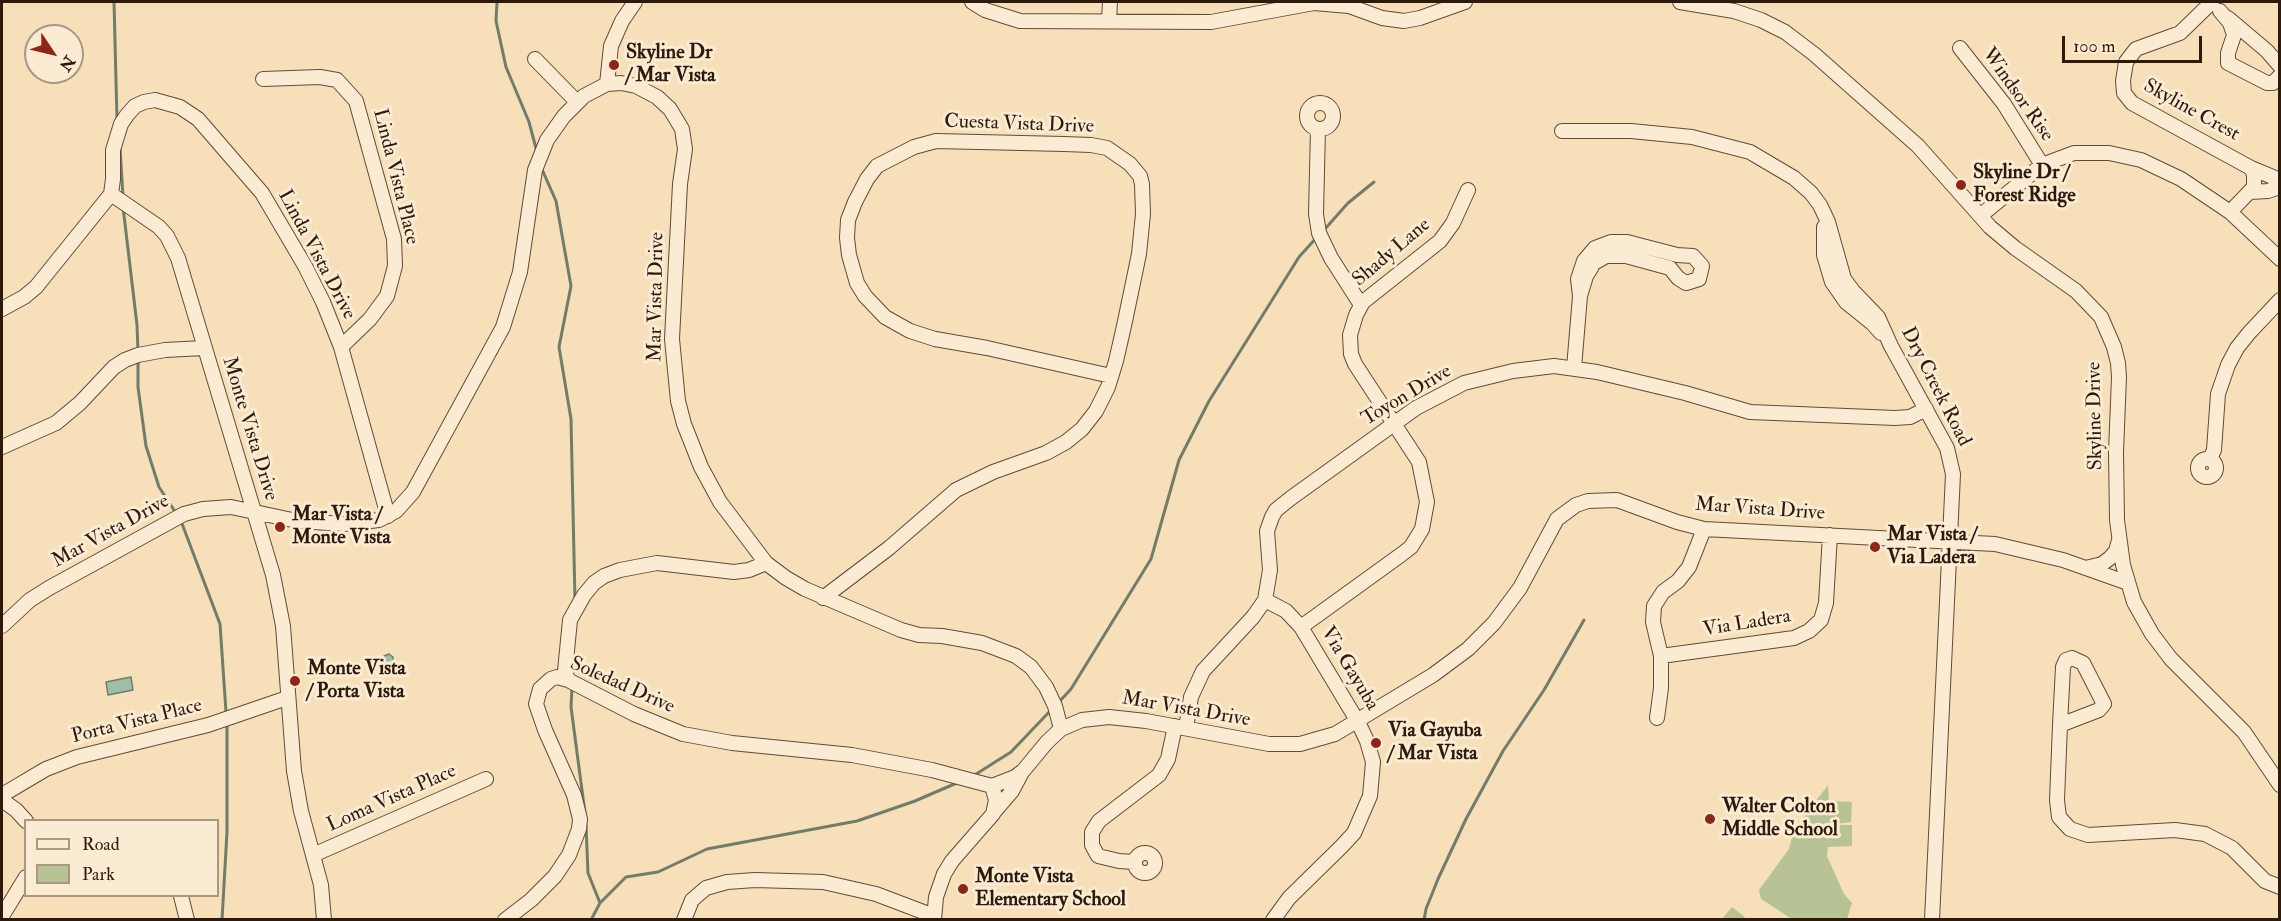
<!DOCTYPE html>
<html>
<head>
<meta charset="utf-8">
<style>
	body { margin:0 }
	#map { position:relative; width:2281px; height:921px; overflow:hidden; background:#f7e0b9; font-family:"IM FELL Double Pica",serif }
	canvas { display:block }
	.frame { position:absolute; inset:0; border:3px solid #2e190d; pointer-events:none }
	.legend { position:absolute; left:24px; top:819px; width:195px; height:78px; box-sizing:border-box; background:#faebd2; border:2px solid #a89783; margin:0; padding:8px 10px; list-style:none; font-size:18px; color:#2e190d }
	.legend li { display:flex; align-items:center; gap:12px; height:30px }
	.legend b { width:30px; border:2px solid #a89783 }
	.north { position:absolute; left:24px; top:24px; width:60px; height:60px; box-sizing:border-box; background:#faebd2; border:2px solid #a89783; border-radius:50%; rotate:125deg; font-size:16px; font-weight:700; line-height:24px; text-align:center; color:#2e190d }
	.north::after { content:''; display:block; margin:auto; width:21px; height:27px; background:#8f2418; clip-path:polygon(50% 0,100% 100%,50% 72%,0 100%) }
	.scale { position:absolute; left:2062px; top:36px; width:140px; height:27px; box-sizing:border-box; border:3px solid #2e190d; border-top:0; padding-left:8px; font-size:18px; line-height:21px; white-space:nowrap; color:#2e190d; -webkit-text-stroke:4px #faebd2; paint-order:stroke }
</style>
</head>
<body>
<div id="map">
<canvas width="2281" height="921"></canvas>
<div class="frame"></div>
<ul class="legend">
<li><b style="height:8px;background:#faebd2"></b>Road</li>
<li><b style="height:16px;background:#b7c394"></b>Park</li>
</ul>
<div class="north">N</div>
<div class="scale">100 m</div>
</div>
<script>
const c = document.querySelector('canvas').getContext('2d');
c.lineJoin = 'round';
function fillPath(path, color) {
  c.fillStyle = color;
  c.fill(path, 'evenodd');
}
function shape(rows) {
  const path = new Path2D();
  for (const r of rows) {
    if (r.length === 3) {
      path.moveTo(r[0] + r[2], r[1]);
      path.arc(r[0], r[1], r[2], 0, 2 * Math.PI);
      continue;
    }
    path.moveTo(r[0], r[1]);
    for (let i = 2; i < r.length; i += 2) path.lineTo(r[i], r[i + 1]);
  }
  return path;
}
function trace(path, color, width, dash) {
  c.strokeStyle = color;
  c.lineWidth = width;
  c.lineCap = dash ? 'butt' : 'round';
  c.setLineDash(dash || []);
  c.stroke(path);
}
function drawText(font, color, halo, rows, align = 'center') {
  c.font = font + ' "IM FELL Double Pica",serif';
  c.lineWidth = 6;
  c.setLineDash([]);
  c.textBaseline = 'middle';
  c.strokeStyle = halo;
  c.fillStyle = color;
  for (const [text, x, y, turn = 0] of rows) {
    c.save();
    c.translate(x, y);
    c.rotate((+turn || 0) * Math.PI / 180);
    c.textAlign = isNaN(turn) ? turn : align;
    if (halo) c.strokeText(text, 0, 0);
    c.fillText(text, 0, 0);
    c.restore();
  }
}
fillPath(shape([
	[1828,785,1829,801,1852,802,1851,822,1828,825,1852,825,1852,846,1828,847,1827,856,1844,894,1852,903,1847,919,1792,919,1761,899,1759,890,1789,849,1794,830],
	[1732,907,1745,917,1743,919,1722,919]
]), '#b7c394');
const water = shape([
	[389,654,393,657,393,663,396,669,385,674,383,660,384,656,389,654],
	[131,677,133,690,108,695,106,682,131,677]
]);
fillPath(water, '#9ebeaa');
trace(water, '#717c6b', 1.5);
trace(shape([
	[114,2,117,120],
	[497,2,496,21,506,67,529,122,537,152],
	[120,147,123,197],
	[541,167,556,201,571,286,559,347,571,419,575,601],
	[123,207,137,325,138,352],
	[1324,230,1348,203,1374,182],
	[138,359,138,387,146,446,159,487,176,513],
	[181,521,220,624,226,712],
	[572,675,573,658],
	[572,688,571,707,585,813],
	[1059,702,1071,689,1151,559,1179,460,1209,401,1299,257,1317,237],
	[973,776,1011,752,1052,709],
	[586,825,588,873,600,903],
	[222,920,227,832,227,727],
	[591,920,600,903,626,877,658,872,707,849,857,821,915,801,959,782],
	[1424,920,1426,909,1438,879,1466,819,1503,751,1544,690,1584,620]
]), '#717c6b', 3);
const minor = shape([
	[972,2,985,10,1020,21,1211,22,1314,3,1349,6,1382,18,1404,21,1420,18,1465,2],
	[1680,2,1734,11,1761,20,1785,32,1814,54,1918,146,1990,227,2015,248,2076,291,2101,317,2114,347,2118,363,2119,377,2116,452,2117,520,2123,565,2134,602,2152,634,2171,659,2244,732,2280,785],
	[2212,2,2180,33,2136,49,2126,62,2123,81,2124,93,2132,103,2251,168,2254,174,2254,187,2230,212],
	[2220,11,2230,23,2234,35,2228,53,2228,63,2267,83,2273,83,2280,76],
	[2228,18,2267,51,2280,66],
	[1109,20,1110,2],
	[1960,48,2004,104,2042,165],
	[535,59,577,102],
	[263,79,320,77,337,80,356,101,394,239,395,266,387,296,370,319,341,347],
	[607,84,611,46,622,21,635,2],
	[1320,116,13],
	[1318,129,1316,214,1319,233,1331,258,1361,305],
	[1562,131,1631,131,1692,137,1750,152,1794,178,1811,193,1820,205,1828,222,1844,279,1853,291,1878,317,1891,346,1947,448,1953,474,1932,920],
	[2251,168,2280,180],
	[2250,192,2268,191,2280,187],
	[111,194,159,227,167,236,178,258,273,575,283,626,294,771,301,811,321,885,324,920],
	[1980,216,2042,165,2074,153,2109,153,2141,160,2181,179,2230,212,2280,259],
	[1824,227,1824,255,1832,282,1846,302,1872,323,1881,333],
	[2,309,24,297,36,287,111,194,113,179,113,150,121,124,127,115,135,106,144,102,155,100,180,107,198,119,262,193,305,266,323,302,341,347,388,516],
	[1574,368,1580,296,1586,276,1594,263,1606,256,1626,256,1670,268,1678,278,1686,283,1699,279,1702,266,1693,256,1677,255,1627,242,1611,242,1595,248,1584,261,1578,279,1580,296],
	[2,447,56,423,80,403,114,367,125,360,138,355,165,350,204,348],
	[2207,468,9],
	[2210,459,2214,450,2218,394,2228,365,2237,348,2249,333,2280,300],
	[2086,568,2102,564,2110,558,2116,551,2119,540],
	[823,598,889,548,956,490,993,472,1046,453,1066,442,1082,429,1096,411,1108,387,1116,361,1124,326,1139,254,1143,214,1142,184,1140,176,1130,164,1107,148,1091,145,1064,144,936,141,914,147,877,166,867,179,855,202,848,220,847,238,849,255,857,283,865,296,885,317,910,331,935,339,987,348,1111,376],
	[1265,600,1286,611,1301,627,1358,722,1367,741,1373,762,1370,796,1354,833,1342,846,1289,898,1273,920],
	[2,626,30,600,49,588,184,514,203,509,231,507,297,521,344,524,379,520,396,511,413,492,503,327,520,272,535,170,547,140,564,116,584,96,607,84,621,83,636,86,657,97,670,109,682,129,685,149,680,184,672,339,678,401,684,424,701,467,720,502,766,563,786,578,805,589,901,630,919,635,942,636,982,643,1016,656,1031,667,1046,687,1055,706,1061,729],
	[1301,627,1402,554,1411,547,1422,529,1427,502,1419,462,1355,364,1351,354,1350,335,1356,315,1363,302,1440,241,1453,223,1468,190],
	[1661,656,1794,638,1809,631,1821,620,1826,603,1830,535],
	[2072,658,2083,663,2104,704,2099,710,2060,725,2063,667,2066,660,2072,658],
	[568,680,565,671,570,620,584,595,594,583,604,576,620,570,657,563,734,572,749,570,766,563],
	[1657,718,1661,688,1661,656,1653,622,1654,606,1663,592,1678,581,1689,567,1704,529],
	[2060,725,2057,800,2059,817,2070,829,2088,835,2175,830,2205,834,2232,848,2265,881,2280,887],
	[1186,728,1191,697,1203,671,1253,617,1265,600,1270,570,1267,531,1272,517,1276,510,1291,498,1416,408,1464,383,1513,371,1554,366,1597,372,1685,393,1750,412,1895,418,1910,417,1926,409],
	[2,795,46,769,77,757,208,725,287,698],
	[2,800,16,810,26,821],
	[994,812,1012,791,1021,774],
	[1145,863,10],
	[313,855,486,779],
	[1134,862,1119,861,1098,856,1092,845,1092,832,1099,821,1159,775,1168,759,1175,726],
	[181,896,187,920],
	[2,916,26,877],
	[505,920,531,900,555,876,569,855,579,829,580,819,574,795,545,730,536,704,540,689,551,679,557,677,568,680,634,714,683,734,732,743,852,755,932,770,992,786],
	[684,920,692,900,706,888,727,882,755,880,823,882,876,894,934,916],
	[934,920,936,897,944,874,952,861,993,814,996,800,992,786,1015,777,1023,771,1047,742,1061,729,1082,720,1109,717,1146,721,1269,744,1300,744,1335,734,1433,675,1468,649,1494,623,1520,588,1557,519,1576,505,1588,501,1617,500,1677,522,1704,529,1995,544,2063,560,2128,583]
]);
trace(minor, '#604b38', 16);
trace(minor, '#faebd2', 14);
for (const [x, y, r, color] of [
	[614,65,6,"#8f2418"],
	[1961,185,6,"#8f2418"],
	[280,527,6,"#8f2418"],
	[1875,547,6,"#8f2418"],
	[295,681,6,"#8f2418"],
	[1376,743,6,"#8f2418"],
	[1710,819,6,"#8f2418"],
	[963,889,6,"#8f2418"]
]) {
  const dot = new Path2D();
  dot.arc(x, y, r, 0, 2 * Math.PI);
  c.fillStyle = color;
  c.fill(dot);
  trace(dot, '#faebd2', 2);
}
drawText('bold 20px', '#2e190d', '#faebd2', [
	["Skyline Dr",626,54],
	["/ Mar Vista",626,77],
	["Skyline Dr /",1973,174],
	["Forest Ridge",1973,197],
	["Mar Vista /",292,516],
	["Monte Vista",292,539],
	["Mar Vista /",1887,536],
	["Via Ladera",1887,559],
	["Monte Vista",307,670],
	["/ Porta Vista",307,693],
	["Via Gayuba",1388,732],
	["/ Mar Vista",1388,755],
	["Walter Colton",1722,808],
	["Middle School",1722,831],
	["Monte Vista",975,878],
	["Elementary School",975,901]
], 'left');
drawText('20px', '#2e190d', '#faebd2', [
	["Windsor Rise",2017,95,55],
	["Skyline Crest",2191,111,29],
	["Cuesta Vista Drive",1019,125,2],
	["Linda Vista Place",395,177,76],
	["Shady Lane",1392,253,-40],
	["Linda Vista Drive",316,255,62],
	["Mar Vista Drive",657,297,-89],
	["Dry Creek Road",1935,387,63],
	["Toyon Drive",1407,396,-31],
	["Skyline Drive",2096,416,-91],
	["Monte Vista Drive",249,429,73],
	["Mar Vista Drive",1760,510,4],
	["Mar Vista Drive",111,532,-29],
	["Via Ladera",1747,624,-9],
	["Via Gayuba",1349,669,59],
	["Soledad Drive",622,686,24],
	["Mar Vista Drive",1186,710,10],
	["Porta Vista Place",137,722,-14],
	["Loma Vista Place",392,799,-24]
]);
</script>
</body>
</html>
